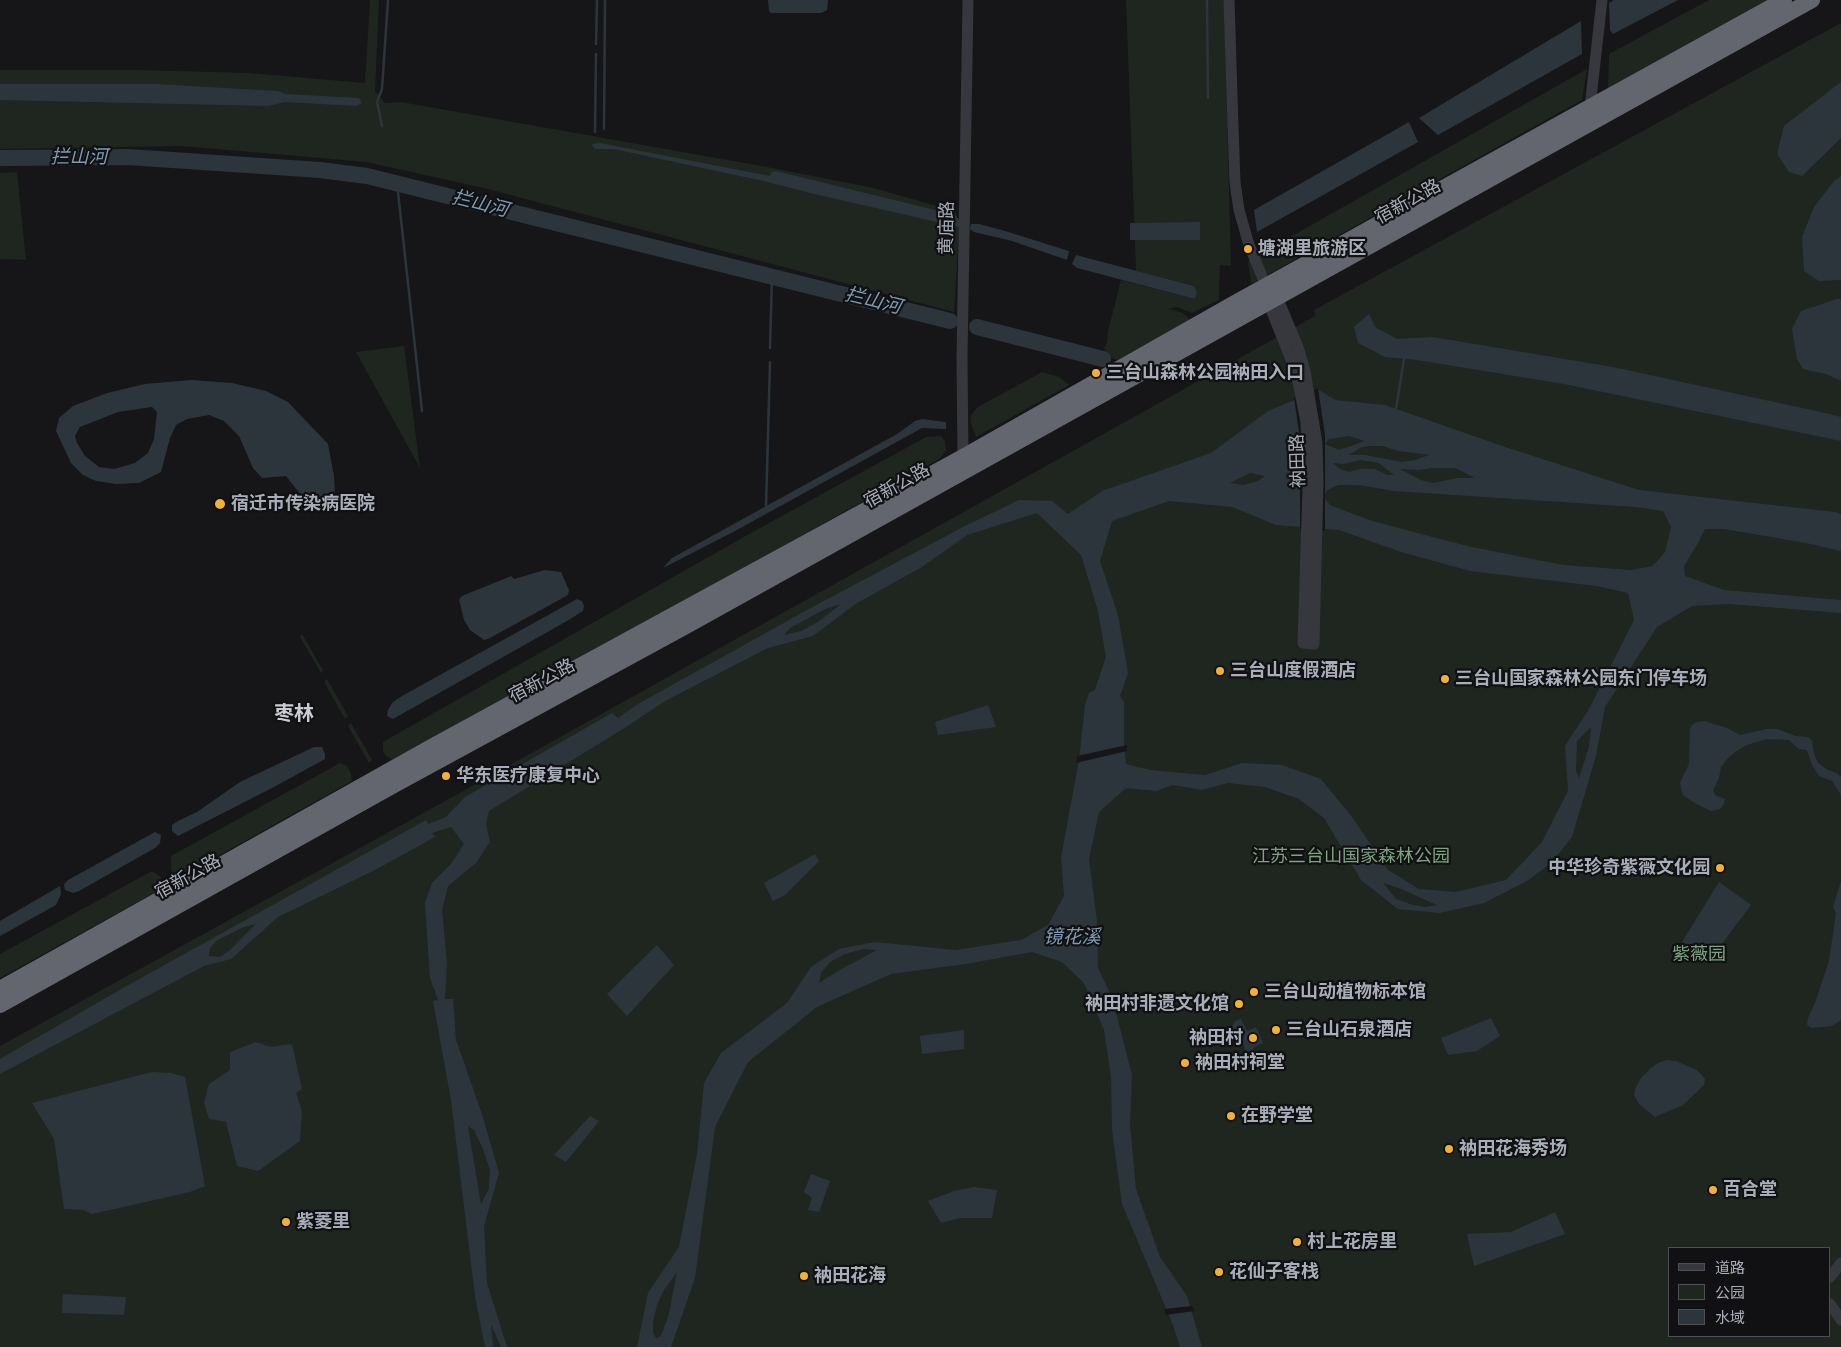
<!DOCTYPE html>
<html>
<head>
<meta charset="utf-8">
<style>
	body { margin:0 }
	#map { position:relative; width:1841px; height:1347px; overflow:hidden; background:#161618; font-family:Figtree,"Noto Sans SC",sans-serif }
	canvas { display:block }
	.legend { position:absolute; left:1668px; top:1247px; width:162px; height:90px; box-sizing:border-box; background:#111113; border:1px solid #4d4f55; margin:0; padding:6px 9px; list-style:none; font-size:15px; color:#a8adb8 }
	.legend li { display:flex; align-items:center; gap:10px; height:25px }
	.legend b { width:25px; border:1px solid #4d4f55 }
</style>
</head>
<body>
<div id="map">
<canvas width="1841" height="1347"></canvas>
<ul class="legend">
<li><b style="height:6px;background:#37383d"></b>道路</li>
<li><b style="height:14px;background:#1e261f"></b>公园</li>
<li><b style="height:14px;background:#2c353c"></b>水域</li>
</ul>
</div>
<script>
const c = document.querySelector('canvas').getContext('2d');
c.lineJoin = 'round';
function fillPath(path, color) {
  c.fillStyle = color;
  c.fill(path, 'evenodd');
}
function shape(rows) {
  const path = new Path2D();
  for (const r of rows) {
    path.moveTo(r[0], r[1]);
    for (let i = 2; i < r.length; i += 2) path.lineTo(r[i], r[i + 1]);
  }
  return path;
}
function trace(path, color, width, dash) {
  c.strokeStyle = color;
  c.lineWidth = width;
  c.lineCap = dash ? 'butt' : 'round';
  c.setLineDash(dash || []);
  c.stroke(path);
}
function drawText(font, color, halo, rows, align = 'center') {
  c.font = font + ' Figtree,"Noto Sans SC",sans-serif';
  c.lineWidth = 4.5;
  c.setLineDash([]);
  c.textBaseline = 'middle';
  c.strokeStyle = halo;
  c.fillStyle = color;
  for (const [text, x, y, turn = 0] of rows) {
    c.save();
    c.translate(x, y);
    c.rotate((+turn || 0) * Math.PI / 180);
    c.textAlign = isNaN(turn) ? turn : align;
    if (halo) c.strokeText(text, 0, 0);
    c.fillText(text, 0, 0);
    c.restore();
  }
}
fillPath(shape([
	[370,0,379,0,375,91,385,103,401,102,767,167,874,188,954,211,959,227,954,312,484,188,366,162,182,146,0,149,0,70,139,70,249,73,365,83],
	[1126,0,1224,0,1231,266,1220,265,1219,300,1192,313,1177,307,1169,309,1183,313,1190,320,1117,360,1110,357,1104,348,1107,343,1108,331,1121,280,1195,299,1197,292,1194,286,1136,271],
	[1709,0,1768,0,1608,88,1609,54],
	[1841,23,1841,1347,0,1347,0,1046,467,789,1315,316,1314,310],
	[1670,1248,1830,1248,1830,1336,1670,1336],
	[1587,69,1582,100,1251,284,1248,261],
	[17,172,26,260,0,259,0,173],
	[404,346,420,468,356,352],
	[1042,372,1059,377,1069,385,976,437,971,424,971,415,978,407],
	[941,436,945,442,946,451,939,459,404,757,394,761,386,756,383,751,383,742,749,534,926,437],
	[302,634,323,670,321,673,300,637],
	[327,679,348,716,345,719,324,682],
	[351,723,372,760,369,763,348,726],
	[340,763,347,766,351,774,352,781,184,875,175,878,171,869,171,856],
	[152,871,161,877,160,887,154,893,0,978,0,954]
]), '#1e261f');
fillPath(shape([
	[768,0,828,0,827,10,821,13,771,13,769,11],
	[1614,0,1678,0,1613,34,1610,30,1609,3],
	[1581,21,1582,54,1438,135,1419,118],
	[1841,82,1841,138,1802,176,1789,172,1777,154,1784,126],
	[0,84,155,84,278,91,285,94,359,98,362,103,356,106,285,102,268,106,0,100],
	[1409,122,1418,142,1257,232,1254,210],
	[600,143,770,176,772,172,776,171,955,215,960,221,959,227,810,193,768,182,614,149,595,149,591,144],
	[1841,176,1841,280,1819,281,1804,271,1802,237,1814,207,1834,181],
	[1200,222,1200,240,1130,240,1130,223],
	[971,224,979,224,1005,231,1069,251,1067,260,1012,241,974,232,970,229],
	[1076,255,1194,286,1197,292,1195,299,1077,268,1072,264],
	[1837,299,1841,299,1841,381,1826,374,1803,369,1797,359,1792,329,1801,311],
	[1369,314,1375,327,1397,339,1433,337,1613,367,1830,414,1841,417,1841,441,1564,384,1417,360,1385,357,1358,343,1354,327],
	[191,380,232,383,266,391,288,402,328,444,334,476,335,497,328,506,315,507,306,501,286,476,262,478,253,468,239,436,224,421,209,415,187,419,176,425,170,438,161,472,139,483,116,484,96,481,83,475,71,463,56,431,59,418,73,406,107,393,145,384],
	[152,407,157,412,154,439,148,453,135,463,114,469,99,467,85,456,77,443,75,436,80,427,118,412],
	[1319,390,1335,400,1385,405,1505,447,1639,490,1835,512,1841,514,1841,551,1806,543,1724,529,1705,529,1698,543,1684,566,1685,576,1724,590,1841,600,1841,613,1729,604,1692,606,1657,627,1605,707,1596,756,1572,837,1551,863,1527,881,1484,903,1440,913,1398,909,1361,880,1324,818,1299,799,1265,787,1228,783,1202,790,1173,785,1156,791,1126,788,1099,812,1089,859,1097,921,1098,968,1112,997,1132,1075,1130,1124,1136,1189,1160,1257,1187,1296,1202,1347,1180,1347,1173,1325,1122,1204,1112,1130,1111,1077,1104,1030,1084,983,1062,962,1032,952,966,964,891,974,817,1007,748,1062,715,1127,695,1278,671,1347,637,1347,648,1293,679,1247,697,1154,704,1083,721,1053,787,1003,811,967,839,949,875,942,956,950,1021,940,1048,925,1064,896,1061,857,1079,760,1085,705,1089,693,1095,690,1106,657,1098,611,1081,555,1037,513,967,535,922,567,857,603,813,636,768,648,665,701,623,729,489,811,486,824,490,842,476,863,448,886,442,910,447,963,445,999,453,999,456,1040,482,1114,499,1173,484,1226,487,1283,507,1347,501,1347,491,1324,493,1347,485,1347,475,1296,451,1100,433,1001,438,1000,430,978,425,903,432,883,451,864,464,844,451,827,432,833,435,837,375,870,278,917,231,959,204,966,0,1074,0,1059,123,988,426,820,428,824,446,817,465,797,612,713,618,718,638,704,807,610,963,527,1019,500,1052,501,1068,514,1102,491,1211,453,1268,411],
	[1349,436,1365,441,1339,450,1325,444,1329,439],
	[1368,446,1382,446,1399,451,1429,455,1415,460,1402,462,1365,455,1349,455,1360,448],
	[1361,460,1379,463,1394,475,1387,475,1375,469,1360,469,1349,472,1340,469,1333,463,1343,464],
	[1432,468,1455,468,1475,478,1457,478,1433,483,1421,480,1400,469,1419,470],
	[1250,473,1265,476,1258,481,1243,485,1230,483],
	[1338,485,1359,485,1394,491,1636,507,1663,511,1671,527,1665,552,1653,566,1631,570,1563,565,1467,546,1372,521,1330,505,1323,496,1328,490],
	[1169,501,1232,507,1276,525,1339,530,1401,552,1470,571,1596,586,1628,593,1634,620,1589,709,1565,746,1568,791,1542,842,1506,880,1456,892,1419,889,1388,870,1352,817,1321,779,1282,765,1242,763,1205,775,1150,770,1126,764,1124,742,1124,702,1120,696,1128,673,1118,615,1100,561,1112,521],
	[841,604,818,622,801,631,784,635,790,628,825,609],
	[1591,727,1589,747,1579,778,1576,771,1577,741],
	[538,762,553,765,526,783,507,786,515,773],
	[1383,883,1399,888,1437,905,1425,907,1413,905,1396,899],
	[256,924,230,950,220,957,209,956,210,948,216,941,244,927],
	[863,949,877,950,838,971,819,983,821,973,830,962,845,954],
	[468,1126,474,1130,483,1149,490,1170,489,1189,481,1204],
	[677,1272,669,1314,661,1336,656,1338,653,1333,653,1322,657,1305,664,1290],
	[922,419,946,422,946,429,922,428,735,531,663,568,672,558,897,434,915,421],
	[545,570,561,572,569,590,568,595,490,638,484,640,470,630,464,620,461,607,459,600,462,596,511,576,514,579],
	[577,599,582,601,584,606,583,611,567,621,393,719,387,716,388,710,393,702,402,696],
	[988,705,996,727,938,735,935,722],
	[1704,721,1727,728,1740,735,1767,729,1777,729,1796,736,1808,737,1812,740,1814,754,1818,763,1828,770,1837,773,1841,777,1841,795,1832,781,1819,776,1812,765,1807,750,1799,749,1789,740,1767,739,1747,745,1738,750,1728,758,1721,767,1719,778,1713,790,1715,795,1725,799,1723,805,1720,809,1711,811,1693,802,1683,795,1680,783,1689,764,1690,729,1692,725,1697,722],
	[314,747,322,747,325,754,325,759,274,787,178,836,172,831,172,825,178,821,197,812,240,782],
	[155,832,161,835,160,843,155,848,79,891,73,893,65,890,64,884,68,880],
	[815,854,819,861,785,895,773,901,764,883],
	[1841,881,1841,1020,1832,1026,1812,1028,1807,1025,1808,1018,1815,1003,1829,961,1836,913,1833,907],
	[1719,882,1751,905,1707,964,1679,947],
	[60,886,61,894,56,905,0,936,0,921],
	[657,945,674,965,627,1016,607,994],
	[1491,1018,1500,1036,1477,1051,1448,1055,1441,1038],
	[1241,1019,1247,1031,1256,1027,1263,1043,1253,1048,1257,1058,1250,1060,1242,1042,1235,1045,1229,1031,1235,1021],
	[964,1030,964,1049,922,1054,920,1036],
	[256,1042,271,1047,292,1044,302,1089,296,1093,302,1111,300,1141,258,1171,237,1166,226,1122,209,1119,204,1103,209,1084,230,1070,230,1052],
	[1667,1060,1676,1061,1697,1070,1705,1079,1704,1085,1683,1105,1655,1117,1639,1104,1634,1095,1635,1089,1641,1078,1651,1068,1658,1063],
	[152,1072,171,1073,185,1077,205,1186,190,1192,92,1214,83,1210,64,1209,54,1139,32,1103],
	[590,1116,599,1121,566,1162,554,1155],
	[811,1174,830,1181,819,1212,808,1210,812,1198,804,1192],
	[974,1187,997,1190,992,1218,960,1218,941,1223,928,1201,954,1191],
	[1555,1212,1565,1234,1474,1266,1467,1234,1511,1232],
	[63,1294,126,1297,124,1315,62,1313]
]), '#2c353c');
fillPath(shape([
	[1318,388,1325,435,1325,531,1300,529,1300,439,1294,398],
	[1127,745,1127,751,1076,763,1077,756],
	[1192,1306,1194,1311,1166,1315,1164,1309]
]), '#161618');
trace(shape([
	[1207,0,1208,98],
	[596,44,597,0],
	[382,126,377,102,382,89,388,0],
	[604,129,605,0],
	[595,132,596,54],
	[397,183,422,411],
	[770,348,772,276],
	[1396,409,1404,359],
	[766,507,770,362]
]), '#2c353c', 2.5);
trace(shape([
	[0,158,128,157,320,170,367,176,950,321],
	[977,327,1103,359],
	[488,796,563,753]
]), '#2c353c', 16);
trace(shape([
	[1229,0,1233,127,1235,182,1239,210,1249,245,1266,286],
	[1590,107,1602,0],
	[1266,297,1296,372,1306,422,1308,488,1303,643,1314,644,1318,482,1317,443,1305,371,1298,347,1275,292],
	[963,457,962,358,968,0],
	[1830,1277,1841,1263],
	[1830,1304,1841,1320]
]), '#37383d', 11);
trace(shape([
	[0,989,435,745,963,457,1235,303,1784,0],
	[0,1005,394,785,688,625,1812,0]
]), '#63666e', 16);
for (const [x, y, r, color] of [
	[1248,249,5,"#f2b134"],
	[1096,373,5,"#f2b134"],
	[220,504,6,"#f2b134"],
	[1220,671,5,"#f2b134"],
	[1445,679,5,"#f2b134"],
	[446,776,5,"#f2b134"],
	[1720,868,5,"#f2b134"],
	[1254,992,5,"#f2b134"],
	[1239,1004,5,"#f2b134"],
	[1276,1030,5,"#f2b134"],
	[1253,1038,5,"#f2b134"],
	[1185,1063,5,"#f2b134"],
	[1231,1116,5,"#f2b134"],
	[1449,1149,5,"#f2b134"],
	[1713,1190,5,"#f2b134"],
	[286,1222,5,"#f2b134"],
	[1297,1242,5,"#f2b134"],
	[1219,1272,5,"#f2b134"],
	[804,1276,5,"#f2b134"]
]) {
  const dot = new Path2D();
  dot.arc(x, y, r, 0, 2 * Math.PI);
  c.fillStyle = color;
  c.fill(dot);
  trace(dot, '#111113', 2);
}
drawText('18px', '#a8adb8', '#111113', [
	["宿新公路",1408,202,-29],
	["黄庙路",947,228,-89],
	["衲田路",1298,461,-92],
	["宿新公路",897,486,-29],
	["宿新公路",542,681,-28],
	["宿新公路",188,877,-29]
]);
drawText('bold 18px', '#a8adb8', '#111113', [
	["塘湖里旅游区",1258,249],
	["三台山森林公园衲田入口",1106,373],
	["宿迁市传染病医院",231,504],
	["三台山度假酒店",1230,671],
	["三台山国家森林公园东门停车场",1455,679],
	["华东医疗康复中心",456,776],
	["中华珍奇紫薇文化园",1710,868,"right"],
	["三台山动植物标本馆",1264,992],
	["衲田村非遗文化馆",1229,1004,"right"],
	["三台山石泉酒店",1286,1030],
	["衲田村",1243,1038,"right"],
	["衲田村祠堂",1195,1063],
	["在野学堂",1241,1116],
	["衲田花海秀场",1459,1149],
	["百合堂",1723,1190],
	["紫菱里",296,1222],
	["村上花房里",1307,1242],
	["花仙子客栈",1229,1272],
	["衲田花海",814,1276]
], 'left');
drawText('18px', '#7fa381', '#111113', [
	["江苏三台山国家森林公园",1351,857],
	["紫薇园",1699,955]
]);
drawText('italic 19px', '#7f9bb3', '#111113', [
	["拦山河",79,157],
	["拦山河",480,204,14],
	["拦山河",873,301,14],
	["镜花溪",1072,937]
]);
drawText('bold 20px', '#c9ccd4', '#111113', [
	["枣林",294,714]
]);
</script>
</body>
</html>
